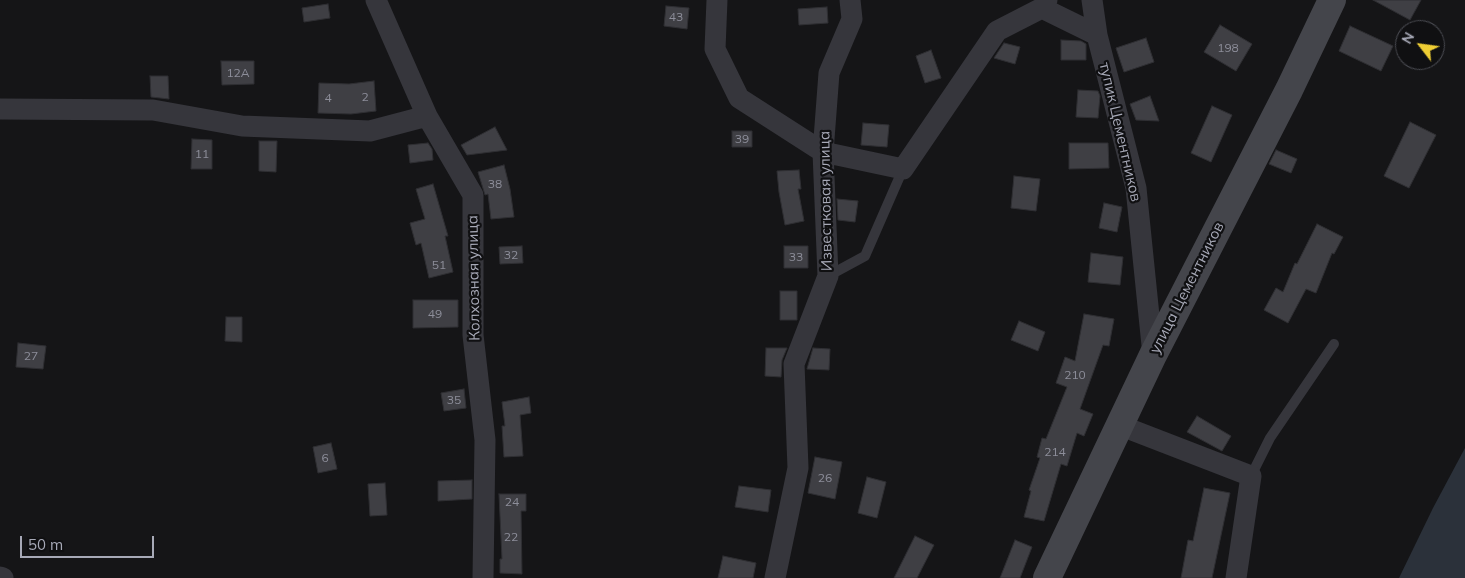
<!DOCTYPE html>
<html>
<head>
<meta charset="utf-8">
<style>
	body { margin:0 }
	#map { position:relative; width:1465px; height:578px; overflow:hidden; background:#151517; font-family:Mulish,sans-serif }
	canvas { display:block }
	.north { position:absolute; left:1395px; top:20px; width:50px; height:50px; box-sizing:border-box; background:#101012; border:1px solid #4c4d54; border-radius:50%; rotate:300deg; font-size:14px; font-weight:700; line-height:20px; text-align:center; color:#a7a9b7 }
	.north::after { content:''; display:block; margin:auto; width:18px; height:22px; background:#efce34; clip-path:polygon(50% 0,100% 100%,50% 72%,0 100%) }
	.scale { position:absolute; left:20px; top:536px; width:134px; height:22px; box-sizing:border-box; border:2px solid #a7a9b7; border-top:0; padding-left:6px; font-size:15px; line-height:18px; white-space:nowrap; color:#a7a9b7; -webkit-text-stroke:4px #101012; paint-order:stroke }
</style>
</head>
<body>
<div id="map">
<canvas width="1465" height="578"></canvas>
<div class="north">N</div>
<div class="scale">50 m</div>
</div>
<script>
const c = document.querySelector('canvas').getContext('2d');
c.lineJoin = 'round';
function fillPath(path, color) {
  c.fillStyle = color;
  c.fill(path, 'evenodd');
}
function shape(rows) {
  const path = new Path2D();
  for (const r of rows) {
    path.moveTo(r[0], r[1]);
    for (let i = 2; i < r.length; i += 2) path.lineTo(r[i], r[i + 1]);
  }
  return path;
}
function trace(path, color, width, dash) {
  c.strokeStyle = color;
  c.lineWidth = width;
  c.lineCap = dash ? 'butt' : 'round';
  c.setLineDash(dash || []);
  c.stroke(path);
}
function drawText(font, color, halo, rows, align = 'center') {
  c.font = font + ' Mulish,sans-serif';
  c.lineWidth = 4.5;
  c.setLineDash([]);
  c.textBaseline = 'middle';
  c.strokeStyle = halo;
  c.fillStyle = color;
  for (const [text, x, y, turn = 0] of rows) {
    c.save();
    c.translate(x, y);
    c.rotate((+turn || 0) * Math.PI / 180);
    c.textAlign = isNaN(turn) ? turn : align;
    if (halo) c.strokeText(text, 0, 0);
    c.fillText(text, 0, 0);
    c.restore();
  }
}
fillPath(shape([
	[1465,448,1465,578,1399,578,1433,508]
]), '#2b313a');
const building = shape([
	[1373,0,1421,0,1410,20,1373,0],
	[328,4,330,18,304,22,302,8,328,4],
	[666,6,689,8,687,29,664,26,666,6],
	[827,7,828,23,799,25,798,9,827,7],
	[1220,25,1252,44,1236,71,1204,52,1220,25],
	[1350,26,1393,46,1381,71,1339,51,1350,26],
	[1146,38,1154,62,1124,72,1116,48,1146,38],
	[1061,40,1081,41,1086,44,1086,60,1061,60,1061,40],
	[1004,43,1020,47,1015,64,994,58,1004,43],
	[931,50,941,78,925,83,916,56,931,50],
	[221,61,254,61,254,84,222,85,221,61],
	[150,76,168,76,169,99,151,97,150,76],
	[374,81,376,111,351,114,318,113,319,83,349,84,374,81],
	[1078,90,1098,91,1100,96,1098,118,1076,117,1078,90],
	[1150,96,1159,121,1136,120,1130,104,1150,96],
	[1212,106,1232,115,1211,162,1191,153,1212,106],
	[1410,122,1436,135,1409,188,1384,176,1410,122],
	[863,123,889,125,887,147,861,145,863,123],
	[495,127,507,150,467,155,461,145,495,127],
	[732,131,752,131,752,147,732,147,732,131],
	[192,139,212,140,212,169,191,169,192,139],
	[259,141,277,141,276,172,259,171,259,141],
	[428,143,432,149,433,160,410,163,408,145,428,143],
	[1069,143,1108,143,1109,168,1069,169,1069,143],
	[1276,150,1297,159,1291,173,1269,164,1276,150],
	[504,165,510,189,514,217,491,219,488,194,485,195,478,172,504,165],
	[799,170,801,189,798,189,804,221,785,225,779,192,777,171,799,170],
	[1014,176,1040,179,1036,211,1011,208,1014,176],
	[433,184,448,236,445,236,453,272,429,278,421,243,416,245,410,223,425,219,416,189,433,184],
	[837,199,858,201,855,222,838,220,837,199],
	[1104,203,1122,207,1117,232,1099,228,1104,203],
	[1317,224,1343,237,1334,254,1332,253,1316,293,1306,289,1288,323,1264,310,1276,288,1283,292,1295,263,1297,264,1317,224],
	[522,246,523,263,500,264,499,247,522,246],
	[784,246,808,246,808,268,784,268,784,246],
	[1091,253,1123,257,1120,285,1088,282,1091,253],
	[780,291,797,291,797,320,780,320,780,291],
	[413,300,458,300,458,327,413,328,413,300],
	[1084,314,1114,319,1109,346,1103,345,1080,409,1093,414,1084,436,1077,433,1067,466,1061,464,1044,521,1024,517,1031,491,1029,490,1040,458,1037,457,1042,438,1046,439,1067,387,1056,383,1065,357,1075,361,1084,314],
	[226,317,242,317,242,342,225,341,226,317],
	[1019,321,1045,332,1038,351,1011,340,1019,321],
	[18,343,46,346,43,369,16,367,18,343],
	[766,348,787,348,782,360,781,377,765,376,766,348],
	[813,348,830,349,829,370,807,369,813,348],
	[464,389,466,408,444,411,441,393,464,389],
	[529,397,531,413,520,415,523,456,504,457,502,426,505,426,502,402,529,397],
	[1197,416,1231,436,1222,451,1187,432,1197,416],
	[331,443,337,469,318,473,313,447,331,443],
	[815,457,842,462,835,499,808,493,815,457],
	[867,477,886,482,877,518,858,513,867,477],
	[472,480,472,499,438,501,438,481,472,480],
	[385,483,387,515,370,516,368,484,385,483],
	[739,486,771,490,768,512,735,507,739,486],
	[1204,488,1230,493,1212,578,1181,578,1188,540,1193,541,1204,488],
	[499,494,526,494,526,511,521,511,522,574,500,573,500,559,502,559,499,494],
	[915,536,934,545,917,578,894,578,915,536],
	[1015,540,1032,547,1020,578,1000,578,1015,540],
	[723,556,756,563,753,578,718,578,723,556]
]);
fillPath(building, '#3f3f44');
trace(building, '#2f2f33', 1);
trace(shape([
	[828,276,865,256,903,169],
	[1251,476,1270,438,1334,344]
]), '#36363c', 10);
trace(shape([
	[376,0,427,116,473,195,473,335,485,440,483,578],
	[717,0,715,49,739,98,823,152,903,169,997,31,1042,8,1047,0],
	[1092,0,1097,35,1136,188,1153,355],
	[1042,8,1097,35],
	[0,109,153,110,242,126,370,131,427,116],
	[1119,425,1251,476,1236,578],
	[0,577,3,578],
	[775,578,798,468,794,364,828,276,823,152,829,73,852,19,850,0]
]), '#36363c', 21);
trace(shape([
	[1047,578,1153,355,1289,90,1332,0]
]), '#44454b', 28);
drawText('12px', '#8d8e9a', null, [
	["43",676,17],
	["198",1228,48],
	["12А",238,73],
	["2",365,97],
	["4",328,98],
	["39",742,139],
	["11",202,154],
	["38",495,184],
	["32",511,255],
	["33",796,257],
	["51",439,265],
	["49",435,314],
	["27",31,356],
	["210",1075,375],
	["35",454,400],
	["214",1055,452],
	["6",325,458],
	["26",825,478],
	["24",512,502],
	["22",511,537]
]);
drawText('15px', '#a7a9b7', '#101012', [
	["тупик Цементников",1120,132,77],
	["Известковая улица",826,201,-91],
	["Колхозная улица",474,278,-91],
	["улица Цементников",1187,288,-63]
]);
</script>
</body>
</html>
